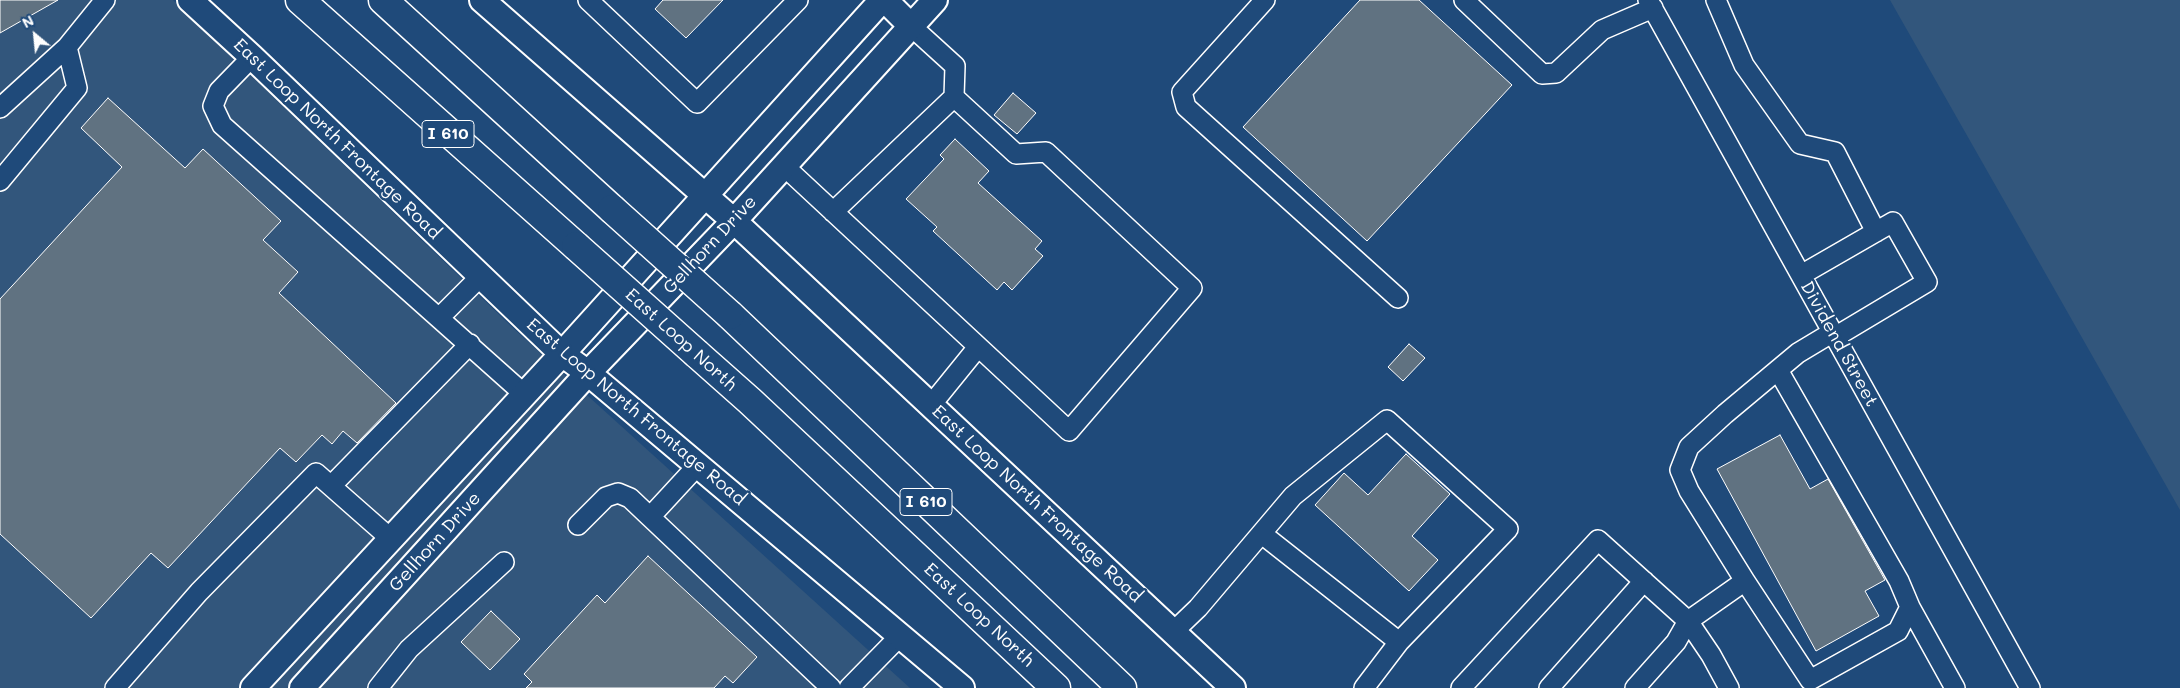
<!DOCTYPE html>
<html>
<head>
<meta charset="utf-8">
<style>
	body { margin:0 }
	#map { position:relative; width:2180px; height:688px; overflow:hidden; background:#1f4a7a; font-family:Mali,sans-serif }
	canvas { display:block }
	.north { position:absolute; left:10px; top:10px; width:50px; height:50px; -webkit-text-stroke:4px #1f4a7a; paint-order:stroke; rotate:332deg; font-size:14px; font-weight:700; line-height:20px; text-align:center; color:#fff }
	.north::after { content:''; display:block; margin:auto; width:18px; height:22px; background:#fff; clip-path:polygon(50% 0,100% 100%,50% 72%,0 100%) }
</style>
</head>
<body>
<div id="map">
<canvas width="2180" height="688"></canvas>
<div class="north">N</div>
</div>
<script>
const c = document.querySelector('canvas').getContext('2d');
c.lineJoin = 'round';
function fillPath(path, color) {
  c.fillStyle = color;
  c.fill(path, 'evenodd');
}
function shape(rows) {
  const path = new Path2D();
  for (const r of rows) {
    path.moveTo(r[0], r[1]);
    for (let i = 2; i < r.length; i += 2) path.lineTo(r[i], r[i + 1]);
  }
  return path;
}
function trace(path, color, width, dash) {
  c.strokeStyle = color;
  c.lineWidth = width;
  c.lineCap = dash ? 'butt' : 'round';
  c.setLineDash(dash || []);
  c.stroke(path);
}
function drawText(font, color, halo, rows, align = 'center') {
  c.font = font + ' Mali,sans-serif';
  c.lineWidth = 5;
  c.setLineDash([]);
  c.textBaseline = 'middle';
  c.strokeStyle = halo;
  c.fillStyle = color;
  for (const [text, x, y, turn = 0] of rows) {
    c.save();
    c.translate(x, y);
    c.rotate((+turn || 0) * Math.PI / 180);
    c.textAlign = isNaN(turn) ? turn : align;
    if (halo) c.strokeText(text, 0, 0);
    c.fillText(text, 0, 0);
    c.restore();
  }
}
fillPath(shape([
	[0,0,173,0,513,328,910,688,0,688],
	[1890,0,2180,0,2180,510]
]), '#32567c');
const building = shape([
	[0,0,58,0,0,33,0,0],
	[663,0,723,0,686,38,655,9,663,0],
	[1360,0,1419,0,1512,85,1367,241,1243,127,1360,0],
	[1013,93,1036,113,1017,134,994,115,1013,93],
	[108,98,185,168,203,149,281,221,263,240,298,272,279,293,396,403,357,443,343,431,332,444,322,435,296,462,280,448,168,568,151,553,91,618,0,534,0,299,122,167,81,128,108,98],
	[955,139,989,171,978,183,1042,241,1035,249,1043,256,1012,290,1004,282,997,290,933,231,937,227,906,199,944,159,940,155,955,139],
	[1409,344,1425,358,1403,381,1388,367,1409,344],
	[1780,435,1810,489,1828,479,1885,580,1865,591,1879,616,1816,651,1717,469,1780,435],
	[1406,454,1450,494,1412,536,1438,560,1409,591,1315,505,1344,473,1368,495,1406,454],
	[648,556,757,657,733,683,725,676,714,688,526,688,532,682,524,674,597,595,605,603,648,556],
	[491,611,520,639,490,670,461,642,491,611]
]);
fillPath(building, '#607281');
trace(building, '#fff', 1);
const minor = shape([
	[588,0,697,103,798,0],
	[1265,0,1182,92,1186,107,1398,298],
	[1464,0,1542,74,1556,73,1602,30,1653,8],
	[1648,0,2030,688],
	[1716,0,1744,65,1800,144,1835,152,1876,232],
	[252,57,219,91,213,106,222,125,524,394],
	[0,108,67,47],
	[784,166,1069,431,1192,288,1046,152,1016,154,954,97,955,66,911,26],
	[0,181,77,88,67,47,105,0],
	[833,212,954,97],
	[1801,275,1893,222,1927,282,1835,337],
	[440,317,481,276],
	[931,405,978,347],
	[698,465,650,517,831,688],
	[331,486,470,344],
	[578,525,606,497,618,493,630,498,650,517],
	[1262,534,1399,642],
	[1745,581,1810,680,1898,631,1910,607,1899,581,1778,370],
	[1910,607,1955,688],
	[1173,632,1198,608,1293,496,1387,420,1508,529,1399,642,1364,688],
	[115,688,199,592,316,473,391,539],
	[378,688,409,649,504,562],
	[849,688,901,635],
	[1461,688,1598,540,1688,621,1676,642,1635,688],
	[1549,688,1644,581],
	[1729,688,1711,655,1688,621,1745,581,1689,491,1680,470,1689,447,1725,414,1798,353,1833,332]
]);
const major = shape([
	[190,0,252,57,562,354,588,373,962,688],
	[482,0,734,221,1233,688],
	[885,0,911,26],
	[253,688,562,354,882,0],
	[302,688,588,373,734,221,935,0]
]);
const highway = shape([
	[300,0,576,246],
	[383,0,612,209],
	[730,315,1122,688],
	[697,354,750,401,1056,688]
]);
trace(minor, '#fff', 22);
trace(major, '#fff', 28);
trace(highway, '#fff', 31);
trace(minor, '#1f4a7a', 19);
trace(major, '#1f4a7a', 24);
trace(highway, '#1f4a7a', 28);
const highwayBridge = shape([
	[612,209,730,315],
	[576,246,697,354]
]);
trace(highwayBridge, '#fff', 31, []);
trace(highwayBridge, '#1f4a7a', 28);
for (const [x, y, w] of [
	[448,134,52],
	[926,502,52]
]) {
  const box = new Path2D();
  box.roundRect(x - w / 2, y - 13.5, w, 27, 4);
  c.fillStyle = '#1f4a7a';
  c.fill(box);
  trace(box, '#fff', 1);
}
drawText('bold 16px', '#fff', null, [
	["I 610",448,134],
	["I 610",926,502]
]);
drawText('18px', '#fff', '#1f4a7a', [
	["East Loop North Frontage Road",337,139,44],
	["Gellhorn Drive",710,245,-47],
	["East Loop North",681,340,42],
	["Dividend Street",1839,344,61],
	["East Loop North Frontage Road",636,412,40],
	["East Loop North Frontage Road",1037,504,43],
	["Gellhorn Drive",435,542,-48],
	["East Loop North",979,615,43]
]);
</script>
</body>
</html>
